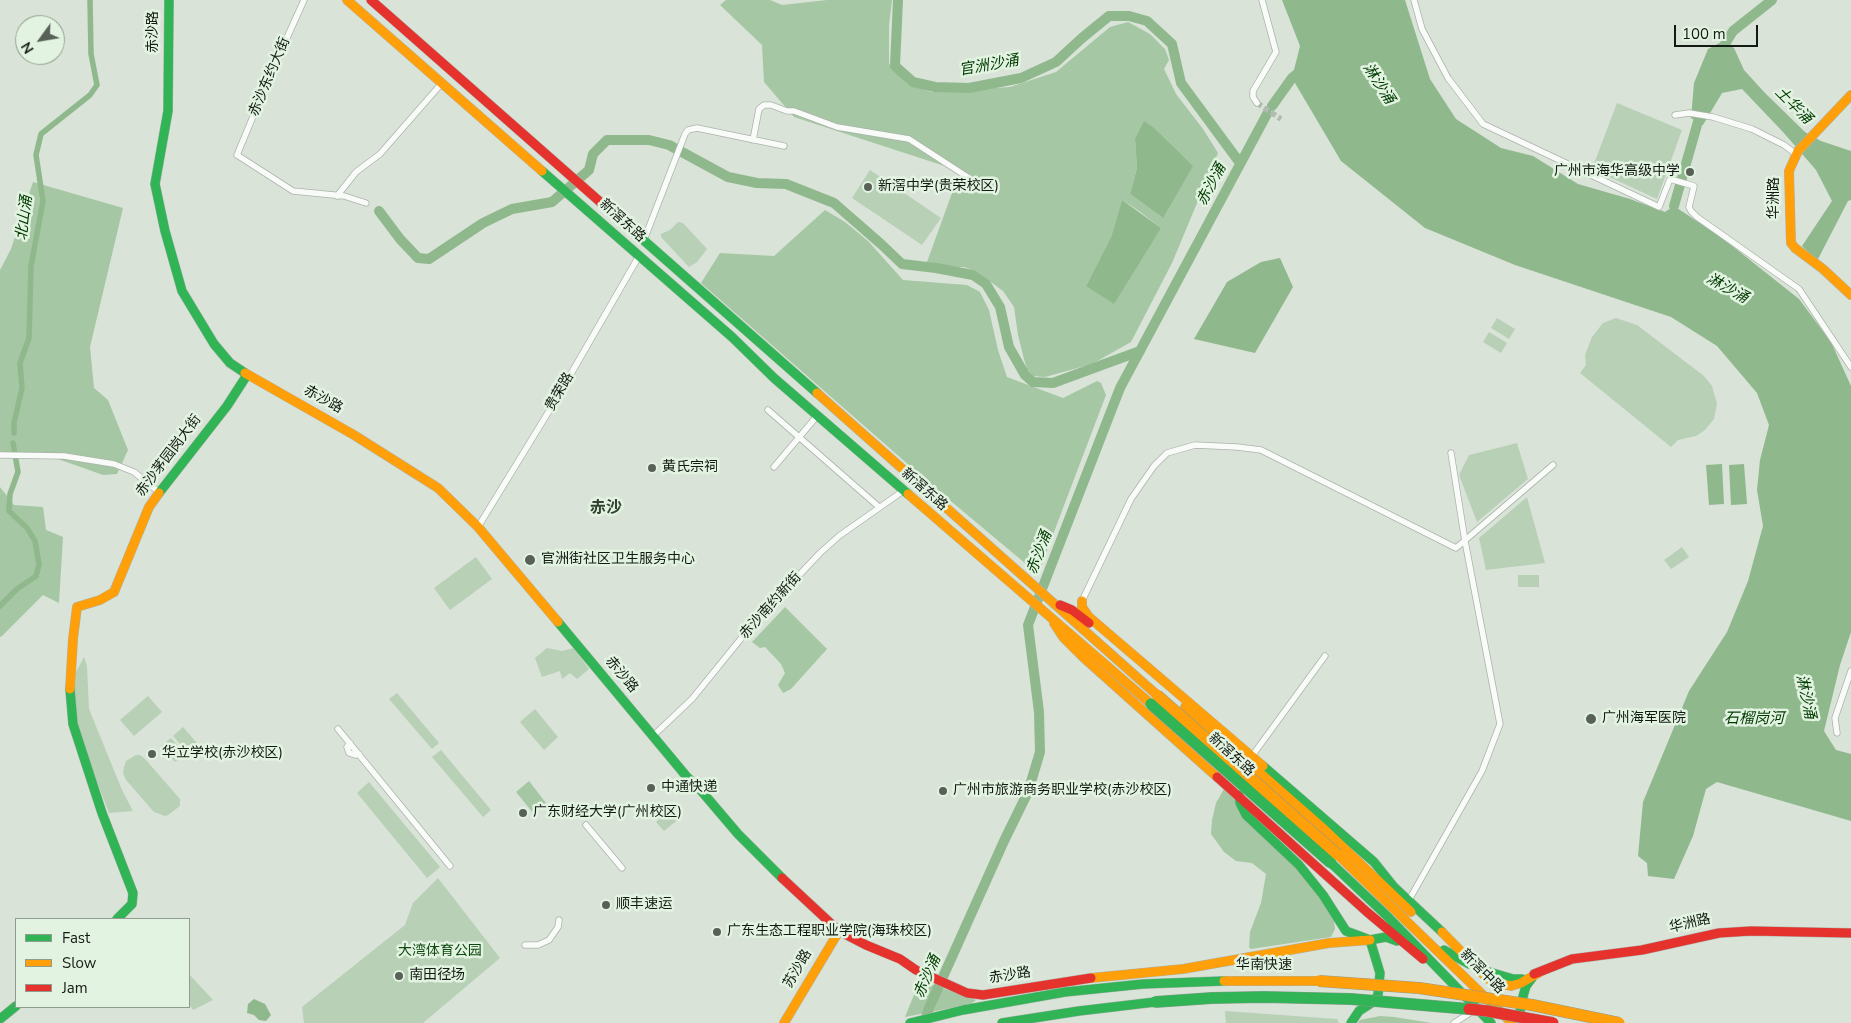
<!DOCTYPE html>
<html>
<head>
<meta charset="utf-8">
<style>
	body { margin:0 }
	#map { position:relative; width:1851px; height:1023px; overflow:hidden; background:#d9e3d8; font-family:"Nunito Sans",sans-serif }
	canvas { display:block }
	.legend { position:absolute; left:15px; top:918px; width:175px; height:90px; box-sizing:border-box; background:#e2f4e1; border:1px solid #8f9c8f; margin:0; padding:6px 9px; list-style:none; font-size:15px; color:#131913 }
	.legend li { display:flex; align-items:center; gap:10px; height:25px }
	.legend b { width:25px; border:1px solid #8f9c8f }
	.north { position:absolute; left:15px; top:15px; width:50px; height:50px; box-sizing:border-box; background:#e2f4e1; border:1px solid #8f9c8f; border-radius:50%; rotate:238deg; font-size:14px; font-weight:700; line-height:20px; text-align:center; color:#131913 }
	.north::after { content:''; display:block; margin:auto; width:18px; height:22px; background:#586058; clip-path:polygon(50% 0,100% 100%,50% 72%,0 100%) }
	.scale { position:absolute; left:1674px; top:25px; width:84px; height:22px; box-sizing:border-box; border:2px solid #131913; border-top:0; padding-left:6px; font-size:15px; line-height:18px; white-space:nowrap; color:#131913; -webkit-text-stroke:4px #e2f4e1; paint-order:stroke }
</style>
</head>
<body>
<div id="map">
<canvas width="1851" height="1023"></canvas>
<ul class="legend">
<li><b style="height:6px;background:#30b455"></b>Fast</li>
<li><b style="height:6px;background:#ff9f0a"></b>Slow</li>
<li><b style="height:6px;background:#e5322d"></b>Jam</li>
</ul>
<div class="north">N</div>
<div class="scale">100 m</div>
</div>
<script>
const c = document.querySelector('canvas').getContext('2d');
c.lineJoin = 'round';
function fillPath(path, color) {
  c.fillStyle = color;
  c.fill(path, 'evenodd');
}
function shape(rows) {
  const path = new Path2D();
  for (const r of rows) {
    path.moveTo(r[0], r[1]);
    for (let i = 2; i < r.length; i += 2) path.lineTo(r[i], r[i + 1]);
  }
  return path;
}
function trace(path, color, width, dash) {
  c.strokeStyle = color;
  c.lineWidth = width;
  c.lineCap = dash ? 'butt' : 'round';
  c.setLineDash(dash || []);
  c.stroke(path);
}
function drawText(font, color, halo, rows, align = 'center') {
  c.font = font + ' "Nunito Sans","Noto Sans SC",sans-serif';
  c.lineWidth = 5;
  c.setLineDash([]);
  c.textBaseline = 'middle';
  c.strokeStyle = halo;
  c.fillStyle = color;
  for (const [text, x, y, turn = 0] of rows) {
    c.save();
    c.translate(x, y);
    c.rotate((+turn || 0) * Math.PI / 180);
    c.textAlign = isNaN(turn) ? turn : align;
    if (halo) c.strokeText(text, 0, 0);
    c.fillText(text, 0, 0);
    c.restore();
  }
}
fillPath(shape([
	[1617,103,1682,130,1657,199,1592,169],
	[870,170,941,218,922,245,852,198],
	[678,222,683,223,707,249,697,262,689,267,661,237,661,234,670,230],
	[1497,318,1515,329,1509,339,1491,328],
	[1616,318,1637,325,1704,376,1712,386,1717,404,1714,419,1705,430,1696,436,1678,440,1671,447,1580,373,1586,365,1585,355,1592,337,1603,323],
	[1489,332,1507,343,1501,353,1483,342],
	[1517,443,1528,479,1477,522,1459,475,1469,455],
	[1527,497,1545,563,1486,570,1479,538],
	[1682,547,1689,557,1671,569,1664,560],
	[476,557,492,579,450,610,434,588],
	[1518,575,1539,575,1539,587,1518,587],
	[547,648,562,651,574,648,589,669,577,679,570,673,562,679,560,671,542,677,535,658],
	[84,657,87,666,89,709,122,790,133,811,109,813,89,761,74,713,74,704,76,672],
	[397,693,439,743,432,749,389,699],
	[148,696,162,712,134,736,120,720],
	[535,709,558,737,544,750,520,722],
	[183,727,197,743,187,752,173,736],
	[171,738,185,754,175,762,161,746],
	[441,750,491,810,483,817,432,757],
	[136,755,140,755,145,759,180,799,180,806,168,815,165,816,154,812,126,780,123,773,124,767,126,761],
	[369,782,440,867,427,878,357,793],
	[672,808,680,818,664,831,656,822],
	[438,878,500,958,423,1023,304,1023,302,1007,405,925,413,903],
	[189,974,213,1000,193,1010,189,1004],
	[1225,1011,1337,1019,1339,1023,1226,1023]
]), '#b8d0b6');
fillPath(shape([
	[726,0,770,0,782,5,827,0,892,0,889,25,889,64,907,83,931,92,1010,87,1056,72,1110,27,1128,22,1150,34,1165,49,1169,60,1164,69,1176,94,1203,129,1218,153,1172,263,1131,342,1092,364,1045,377,1033,376,1027,369,1024,359,1018,335,1014,307,1003,291,976,271,964,267,935,267,927,262,960,171,794,117,764,82,762,45,720,5],
	[1135,139,1163,218,1130,194,1137,168],
	[1122,200,1139,211,1161,228,1086,286,1111,237],
	[33,182,123,208,90,347,94,388,108,400,128,450,117,474,103,475,44,454,0,453,0,270,11,249],
	[825,210,845,222,868,241,903,280,967,285,980,292,989,310,998,350,1007,377,1063,398,1097,381,1101,383,1106,395,1038,574,934,487,701,283,720,253,774,256],
	[0,487,14,505,43,507,46,530,63,537,59,603,43,595,2,636,0,637],
	[785,607,827,649,791,689,783,693,778,685,785,673,781,664,765,647,760,648,752,642],
	[529,781,546,803,534,814,516,792],
	[1225,787,1231,792,1237,805,1310,882,1334,921,1335,929,1331,937,1251,949,1249,947,1250,932,1261,903,1266,874,1252,863,1236,861,1224,852,1211,834,1212,820,1216,803],
	[920,980,976,1000,971,1004,905,1017],
	[1380,1016,1394,1017,1432,1023,1358,1023,1360,1020]
]), '#a5c7a3');
fillPath(shape([
	[1282,0,1405,0,1430,79,1456,119,1501,148,1533,156,1578,184,1630,199,1665,212,1674,206,1721,237,1799,299,1831,342,1851,386,1851,632,1840,665,1824,731,1836,750,1851,754,1851,821,1717,782,1706,789,1693,836,1674,879,1648,876,1647,863,1638,856,1643,802,1689,691,1727,632,1748,581,1763,526,1757,490,1760,460,1769,425,1757,393,1717,346,1671,317,1515,265,1425,228,1341,161,1292,78,1300,46],
	[1723,41,1734,48,1744,70,1765,93,1805,132,1821,141,1851,151,1851,200,1848,201,1817,261,1802,246,1832,201,1816,170,1783,132,1742,89,1722,93,1703,125,1691,118,1694,83,1708,49],
	[1144,121,1154,128,1193,166,1163,218,1130,194,1137,168,1135,139],
	[1122,200,1161,228,1114,304,1086,286,1111,237],
	[1280,258,1293,287,1255,353,1194,339,1227,282,1261,262],
	[1722,464,1724,504,1709,505,1706,465],
	[1744,464,1747,504,1731,505,1729,465],
	[254,999,265,1004,271,1015,266,1021,259,1020,254,1015,247,1013,248,1004]
]), '#90b88d');
trace(shape([
	[14,433,14,423,22,388,20,363,29,338,31,266,43,201,36,155,41,134,90,95,97,85,91,54,90,0],
	[0,606,17,589,36,576,39,564,35,541,27,528,9,511,10,494,18,472,13,443]
]), '#90b88d', 5.5);
trace(shape([
	[898,0,895,66,913,82,935,87,969,88,1021,78,1056,62,1082,38,1109,16,1129,16,1147,21,1172,44,1181,83,1240,163],
	[1719,54,1733,31,1772,0],
	[1272,106,1292,78,1302,70],
	[1674,206,1701,111],
	[379,211,400,239,418,258,429,259,483,223,512,209,552,202,589,170,593,154,607,140,649,140,669,145,728,177,757,183,786,184,834,203,881,244,902,264,936,268,973,275,986,284,1000,307,1009,347,1025,375,1033,382,1053,383,1140,351],
	[924,1023,929,1008,1004,841,1028,792,1040,752,1039,712,1028,625,1120,388,1267,114]
]), '#90b88d', 10);
trace(shape([
	[1257,103,1281,119]
]), '#b1bbb1', 5.5, [5.5, 3]);
const street = shape([
	[304,0,272,71,237,155,293,191,344,196,366,203],
	[1414,0,1422,29,1448,78,1483,124,1659,207,1670,179,1694,186,1689,207,1691,211,1697,217,1799,289,1851,367],
	[1257,103,1253,97,1253,91,1276,52,1262,0],
	[1675,115,1689,113,1713,117,1752,129,1784,145,1796,154],
	[753,140,759,109,764,105,771,105,787,111,794,111,837,127,909,139,972,180],
	[337,196,356,172,380,154,442,83],
	[644,240,685,134,688,130,697,128,784,146],
	[768,410,879,507],
	[0,455,64,456,114,464,134,472,159,492],
	[774,467,817,416],
	[478,527,557,398,639,256],
	[1082,601,1131,499,1154,466,1167,453,1195,445,1237,447,1261,450,1456,548,1553,465],
	[338,729,450,866],
	[1837,733,1835,718,1851,671],
	[653,736,692,699,752,625,820,553,839,536,903,491],
	[350,743,347,747,349,753,355,755,359,754],
	[1252,756,1325,656],
	[586,825,622,868],
	[1409,900,1482,771,1500,724,1465,541,1451,453],
	[525,945,538,945,549,940,558,927,559,920],
	[1454,1023,1473,1011]
]);
const fast = shape([
	[169,0,168,111,155,184,165,231,182,291,214,344,230,363,245,373],
	[542,171,732,337,774,378,908,494],
	[615,215,817,393],
	[159,493,227,406,247,375],
	[558,622,687,777,698,787,738,834,782,878],
	[70,689,73,724,102,813,133,893,132,904,117,919],
	[1263,766,1374,862,1394,887,1442,932],
	[1239,795,1240,803,1246,815,1299,865,1323,895,1346,931,1370,940,1386,937,1397,941],
	[1331,863,1386,915,1491,1023],
	[1444,950,1469,964],
	[1479,969,1513,979,1522,979],
	[0,1019,16,1006],
	[1523,1022,1520,1012,1522,1000,1526,986,1532,978],
	[910,1023,963,1010,1065,992,1143,984,1224,981],
	[1002,1023,1079,1011,1155,1002],
	[1351,1023,1359,1011,1373,1002,1378,995,1380,973,1370,940]
]);
const slow = shape([
	[347,0,542,171],
	[1851,95,1798,151,1789,171,1791,243,1795,248,1823,269,1851,295],
	[245,373,354,435,438,488,478,527,558,622],
	[817,393,1157,695],
	[908,494,1151,704],
	[1082,601,1082,607,1089,617,1263,766],
	[1054,623,1063,637,1084,658,1217,777],
	[70,689,73,639,77,607,100,600,114,592,149,507,159,493],
	[1185,707,1325,830,1411,912],
	[1338,855,1512,1023],
	[1442,932,1487,978,1494,982,1511,986,1521,983,1540,972],
	[1091,978,1183,969,1329,943,1370,940],
	[1224,981,1319,981],
	[784,1023,839,931]
]);
const jam = shape([
	[371,0,615,215],
	[1060,605,1072,610,1089,623],
	[1217,777,1367,912,1423,959],
	[782,878,839,931,866,945,900,959,916,970,967,993,983,995,1091,978],
	[1534,974,1572,959,1642,950,1719,933,1751,931,1851,933]
]);
trace(street, '#acb3ab', 7);
trace(fast, '#acb3ab', 10);
trace(slow, '#acb3ab', 10);
trace(jam, '#acb3ab', 10);
trace(street, '#f9fbf9', 5.5);
trace(fast, '#30b455', 9);
trace(slow, '#ff9f0a', 9);
trace(jam, '#e5322d', 9);
const fastBridge = shape([
	[1151,704,1331,863],
	[1155,1002,1212,998,1264,997,1351,999,1469,1009]
]);
const slowBridge = shape([
	[1157,695,1338,855],
	[1319,981,1419,988,1532,1005,1619,1023]
]);
const jamBridge = shape([
	[1469,1009,1487,1011,1553,1023]
]);
trace(fastBridge, '#8e9c8e', 12, []);
trace(slowBridge, '#8e9c8e', 12, []);
trace(jamBridge, '#8e9c8e', 12, []);
trace(fastBridge, '#30b455', 11);
trace(slowBridge, '#ff9f0a', 11);
trace(jamBridge, '#e5322d', 11);
for (const [x, y, r, color] of [
	[1690,172,5,"#586058"],
	[868,187,5,"#586058"],
	[652,468,5,"#586058"],
	[530,560,6,"#586058"],
	[1591,719,6,"#586058"],
	[152,754,5,"#586058"],
	[651,788,5,"#586058"],
	[943,791,5,"#586058"],
	[523,813,5,"#586058"],
	[606,905,5,"#586058"],
	[717,932,5,"#586058"],
	[399,976,5,"#586058"]
]) {
  const dot = new Path2D();
  dot.arc(x, y, r, 0, 2 * Math.PI);
  c.fillStyle = color;
  c.fill(dot);
  trace(dot, '#e2f4e1', 2);
}
drawText('14px', '#131913', '#e2f4e1', [
	["赤沙路",154,32,-90],
	["赤沙东约大街",270,77,-67],
	["华洲路",1775,198,-90],
	["新滘东路",622,221,42],
	["贵荣路",560,392,-60],
	["赤沙路",323,400,29],
	["赤沙茅园岗大街",169,456,-53],
	["新滘东路",924,490,41],
	["赤沙南约新街",771,606,-48],
	["赤沙路",621,675,50],
	["新滘东路",1231,755,42],
	["华洲路",1690,924,-13],
	["华南快速",1264,966],
	["苏沙路",798,969,-60],
	["新滘中路",1482,972,45],
	["赤沙路",1010,976,-9]
]);
drawText('14px', '#131913', '#e2f4e1', [
	["广州市海华高级中学",1680,172,"right"],
	["新滘中学(贵荣校区)",878,187],
	["黄氏宗祠",662,468],
	["官洲街社区卫生服务中心",541,560],
	["广州海军医院",1602,719],
	["华立学校(赤沙校区)",162,754],
	["中通快递",661,788],
	["广州市旅游商务职业学校(赤沙校区)",953,791],
	["广东财经大学(广州校区)",533,813],
	["顺丰速运",616,905],
	["广东生态工程职业学院(海珠校区)",727,932],
	["南田径场",409,976]
], 'left');
drawText('14px', '#104811', '#e2f4e1', [
	["大湾体育公园",440,952]
]);
drawText('italic 15px', '#003a01', '#e2f4e1', [
	["官洲沙涌",989,66,-10],
	["淋沙涌",1378,84,57],
	["土华涌",1793,106,45],
	["赤沙涌",1212,185,-62],
	["北山涌",25,218,-83],
	["淋沙涌",1727,289,29],
	["赤沙涌",1040,553,-69],
	["淋沙涌",1805,697,78],
	["石榴岗河",1754,719],
	["赤沙涌",928,977,-66]
]);
drawText('bold 16px', '#354334', '#e2f4e1', [
	["赤沙",606,509]
]);
</script>
</body>
</html>
